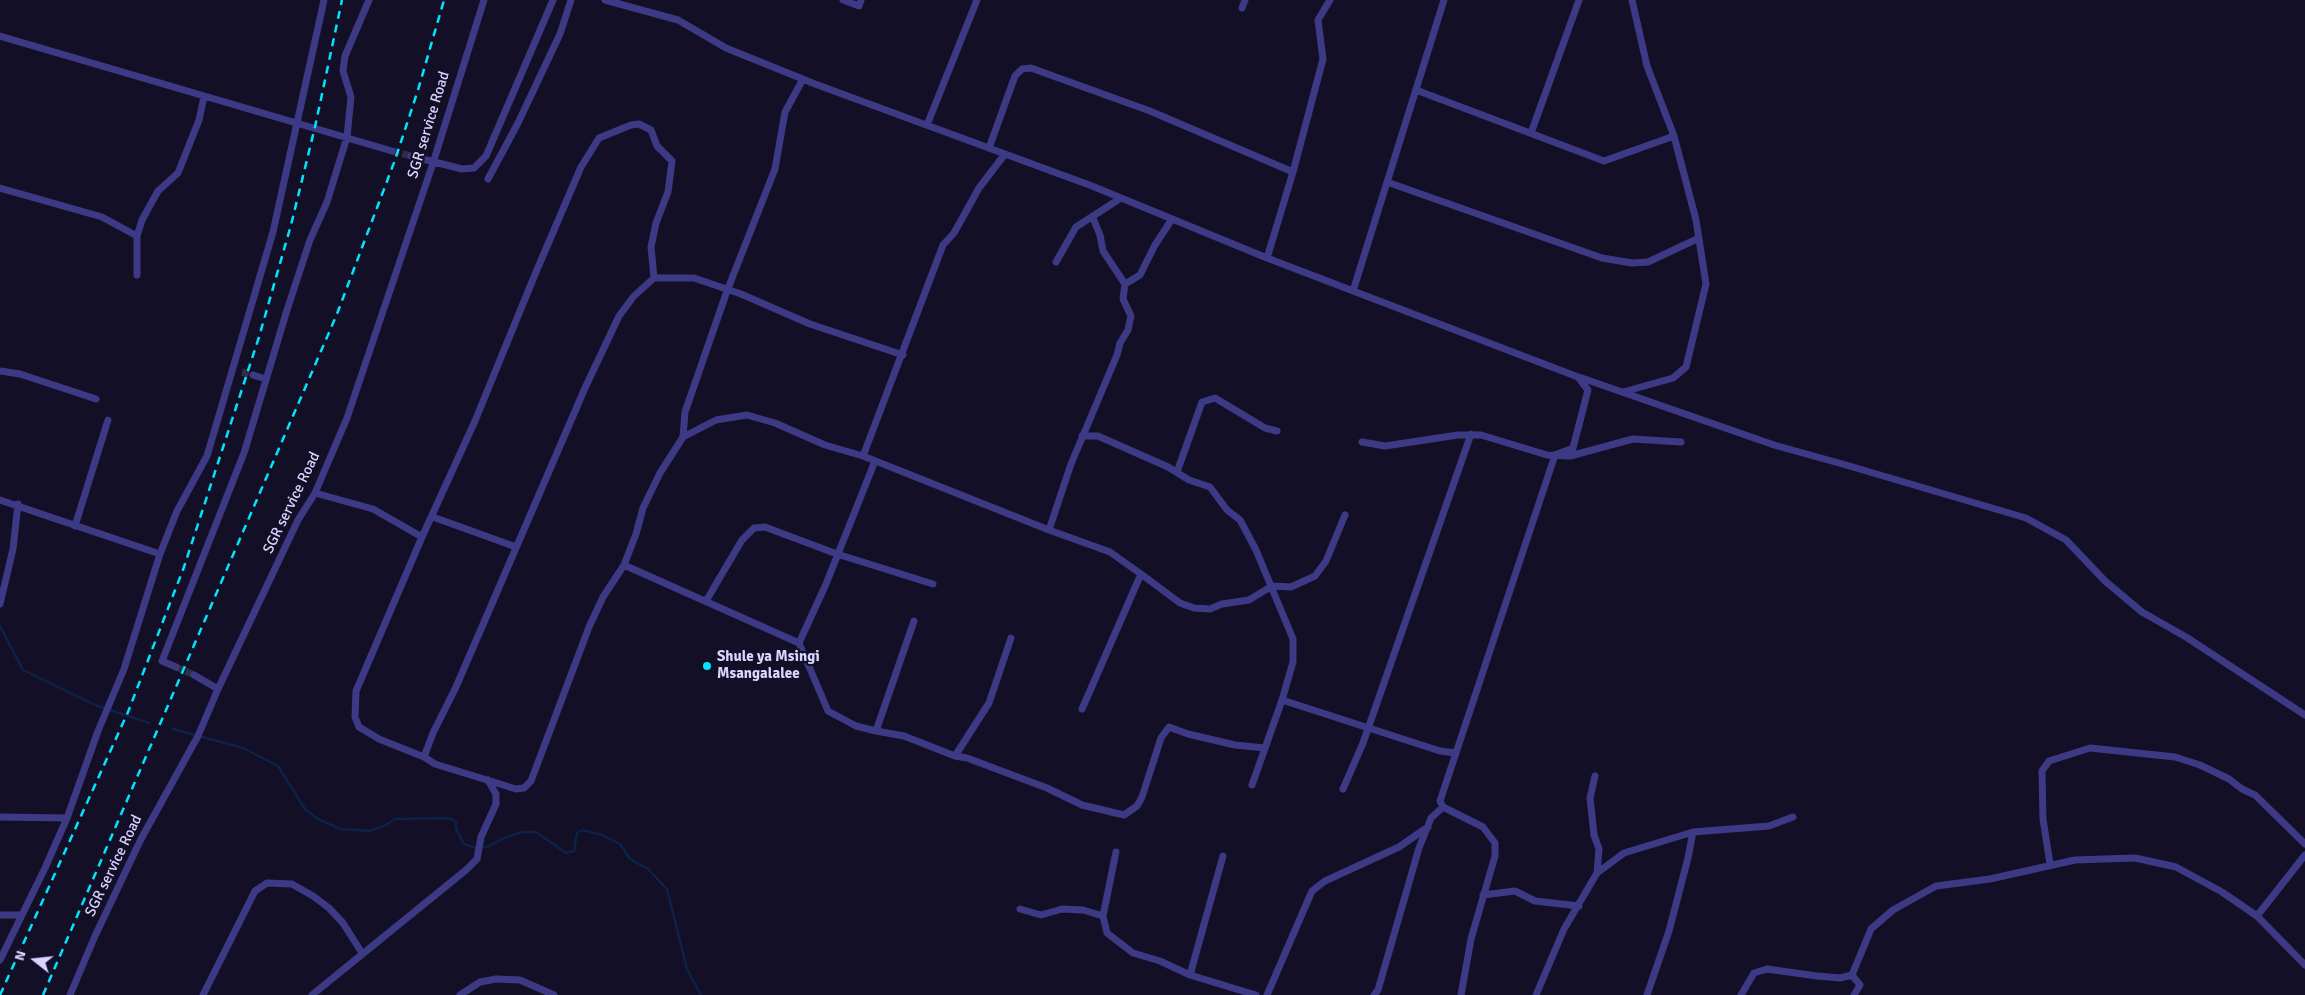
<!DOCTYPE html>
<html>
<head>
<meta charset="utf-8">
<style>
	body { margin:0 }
	#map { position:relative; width:2305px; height:995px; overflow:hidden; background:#130f26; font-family:Signika,sans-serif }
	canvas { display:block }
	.north { position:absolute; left:10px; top:935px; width:50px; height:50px; -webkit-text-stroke:4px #130f26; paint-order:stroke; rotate:286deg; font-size:14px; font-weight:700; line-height:20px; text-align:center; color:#d9d4ff }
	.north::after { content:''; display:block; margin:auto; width:18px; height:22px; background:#d9d4ff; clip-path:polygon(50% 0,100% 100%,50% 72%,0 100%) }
</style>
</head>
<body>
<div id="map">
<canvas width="2305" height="995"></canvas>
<div class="north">N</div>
</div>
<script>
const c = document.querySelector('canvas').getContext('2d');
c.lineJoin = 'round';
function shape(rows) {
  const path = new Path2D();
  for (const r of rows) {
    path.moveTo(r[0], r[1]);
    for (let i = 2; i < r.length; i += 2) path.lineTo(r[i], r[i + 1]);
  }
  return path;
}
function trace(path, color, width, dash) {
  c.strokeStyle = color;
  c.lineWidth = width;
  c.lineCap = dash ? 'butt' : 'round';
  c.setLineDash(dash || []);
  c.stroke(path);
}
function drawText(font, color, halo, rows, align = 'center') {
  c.font = font + ' Signika,sans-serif';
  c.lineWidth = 4.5;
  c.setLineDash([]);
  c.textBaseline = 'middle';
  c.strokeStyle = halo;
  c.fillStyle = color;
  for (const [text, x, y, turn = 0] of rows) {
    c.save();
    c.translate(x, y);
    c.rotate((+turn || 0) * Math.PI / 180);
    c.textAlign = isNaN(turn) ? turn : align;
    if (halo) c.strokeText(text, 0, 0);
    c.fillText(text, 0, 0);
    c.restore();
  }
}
trace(shape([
	[0,626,23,670,95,705,149,723],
	[173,729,243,748,278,766,305,809,318,819,340,829,369,831,384,826,395,819,450,818,456,822,456,829,464,844,476,848,487,847,504,838,522,832,536,832,566,853,574,851,577,833,583,830,602,835,620,844,630,859,648,869,667,889,687,969,701,995]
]), '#0c2248', 2.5);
trace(shape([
	[392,151,411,156],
	[242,372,253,375],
	[176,667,194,675]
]), '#312d47', 7, [7, 3.5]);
trace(shape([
	[605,0,678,20,726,48,815,84,1092,186,1267,258,1578,377,1588,390,1573,448,1555,455,1440,801,1443,807,1483,827,1495,843,1495,856,1471,939,1461,995],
	[843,0,859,6,861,0],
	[1242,8,1245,0],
	[0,36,392,151],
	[1416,90,1604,161,1674,136],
	[927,125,977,0],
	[1531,133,1579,0],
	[989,148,1015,76,1022,69,1031,68,1150,111,1293,172],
	[411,156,462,169,474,168,486,156,553,0],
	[488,179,518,123,560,34,571,0],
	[1387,182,1602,258,1632,263,1648,262,1699,238],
	[0,188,102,217,137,236],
	[1267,258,1293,172,1323,59,1318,20,1330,0],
	[1056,262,1076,227,1121,198],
	[137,275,137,236,142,220,158,191,178,173,199,120,204,97],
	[654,278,651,247,656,223,668,192,672,161,657,146,651,130,639,124,631,125,599,138,581,167,536,272,475,421,422,537,356,691,355,717,359,727,379,739,424,757,435,764,516,789,524,788,531,781,589,627,603,597,624,565,636,534,643,508,660,473,683,437,716,420,747,415,775,423,825,445,863,456,1049,530,1071,464,1117,355,1120,343,1128,330,1131,316,1123,299,1125,284,1103,251,1100,235,1093,218],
	[1125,284,1140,275,1155,245,1172,219],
	[1353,291,1444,0],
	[0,371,20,374,96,399],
	[253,375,266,379],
	[1579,377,1774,445,1846,465,2026,518,2066,540,2105,581,2142,612,2186,637,2305,715],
	[1623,392,1673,378,1686,367,1706,284,1696,220,1674,136,1647,66,1632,0],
	[1082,436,1098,436,1168,467,1189,480,1210,487,1227,510,1240,520,1256,550,1293,639,1293,662,1282,700,1440,751,1456,753],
	[683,437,685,412,727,291,775,169,785,112,803,79],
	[1362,442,1385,446,1458,435,1481,435,1547,455,1570,456,1633,439,1681,442],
	[863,456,943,245,954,233,979,188,1005,154],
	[1177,472,1202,402,1215,398,1265,428,1277,431],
	[315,493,373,509,422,537],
	[0,500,160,554],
	[433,517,516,547],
	[75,526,108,420],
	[1049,530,1110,552,1141,574],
	[624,565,799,643,828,711,856,726,876,731,914,621],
	[706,601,742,540,754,528,765,527,837,554,933,584],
	[0,604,13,549,18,504],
	[799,643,826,584,875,461],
	[176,667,162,661,244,453,287,310,310,240,327,202,347,137,351,97,343,71,345,56,369,0],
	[194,675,218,689],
	[1082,709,1141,574,1180,603,1194,608,1210,609,1222,604,1249,600,1272,586,1291,587,1315,576,1326,561,1345,515],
	[876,731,904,736,955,756,967,758,1047,788,1082,805,1124,815,1137,806,1142,797,1161,738,1169,727,1188,734,1235,745,1265,748],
	[955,756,989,703,1011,638],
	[424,757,433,733,456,687,585,388,619,316,634,296,654,278,694,278,741,294,810,324,903,355],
	[1252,785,1282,700],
	[1343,789,1363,743,1471,434],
	[0,817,67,818],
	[2050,864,2043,819,2042,771,2049,761,2090,748,2175,757,2200,765,2229,779,2242,789,2255,795,2305,844],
	[1597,873,1624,853,1693,832,1769,826,1793,817],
	[1483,895,1515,891,1535,901,1579,906],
	[1020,909,1041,915,1062,909,1083,910,1103,916,1107,933,1133,953,1160,961,1190,975,1256,995],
	[0,915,21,915],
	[1103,916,1116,852],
	[2257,916,2305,855],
	[0,960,45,868,67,818,98,731,124,669,160,554,177,511,207,456,273,232,324,0],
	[1190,975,1223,856],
	[70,995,95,936,141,839,198,736,218,689,298,520,315,493,347,418,433,163,484,0],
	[203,995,255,891,267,883,292,884,313,896,329,908,343,923,362,953],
	[312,995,466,870,477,859,481,837,496,804,496,794,488,780],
	[460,995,480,982,496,979,520,980,554,995],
	[1267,995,1312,891,1325,881,1399,847,1428,827],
	[1374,995,1378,990,1419,848,1431,818,1443,807],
	[1536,995,1564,929,1597,873,1599,849,1594,835,1590,798,1595,776],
	[1647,995,1669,931,1688,858,1693,832],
	[1741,995,1754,973,1767,969,1817,976,1840,978,1852,975],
	[1854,995,1860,985,1852,975,1871,929,1893,910,1936,886,1990,879,2075,860,2135,858,2176,867,2222,892,2257,916,2305,965]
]), '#3d3a85', 7);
trace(shape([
	[0,995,128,712,184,567,259,337,291,225,315,127,342,0],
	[43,995,337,314,395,160,418,90,444,0]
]), '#00e5ff', 2.5, [8, 6]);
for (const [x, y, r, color] of [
	[707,666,5,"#00e5ff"]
]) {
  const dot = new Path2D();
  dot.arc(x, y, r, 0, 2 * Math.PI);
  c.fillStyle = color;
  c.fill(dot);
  trace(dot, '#130f26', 2);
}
drawText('15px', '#d9d4ff', '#130f26', [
	["SGR service Road",429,125,-73],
	["SGR service Road",292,503,-64],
	["SGR service Road",114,866,-64]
]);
drawText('bold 15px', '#d9d4ff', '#130f26', [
	["Shule ya Msingi",717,657],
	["Msangalalee",717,674]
], 'left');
</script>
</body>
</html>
